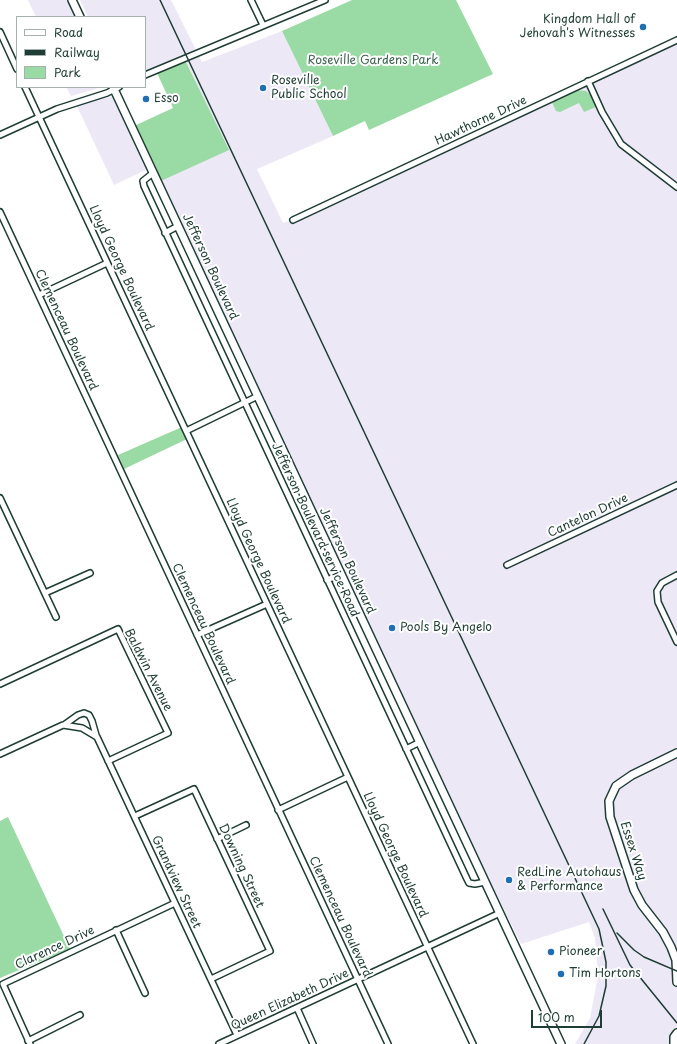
<!DOCTYPE html>
<html>
<head>
<meta charset="utf-8">
<style>
	body { margin:0 }
	#map { position:relative; width:677px; height:1044px; overflow:hidden; background:#fff; font-family:"Playpen Sans",sans-serif }
	canvas { display:block }
	.legend { position:absolute; left:16px; top:16px; width:130px; height:72px; box-sizing:border-box; background:#fff; border:1px solid #a5b1ae; margin:0; padding:5px 7px; list-style:none; font-size:12px; color:#1f3d34 }
	.legend li { display:flex; align-items:center; gap:8px; height:20px }
	.legend b { width:20px; border:1px solid #a5b1ae }
	.scale { position:absolute; left:531px; top:1010px; width:71px; height:18px; box-sizing:border-box; border:2px solid #1f3d34; border-top:0; padding-left:5px; font-size:12px; line-height:14px; white-space:nowrap; color:#1f3d34; -webkit-text-stroke:3px #fff; paint-order:stroke }
</style>
</head>
<body>
<div id="map">
<canvas width="677" height="1044"></canvas>
<ul class="legend">
<li><b style="height:5px;background:#fff"></b>Road</li>
<li><b style="height:5px;background:#1f3d34"></b>Railway</li>
<li><b style="height:11px;background:#9adaa4"></b>Park</li>
</ul>
<div class="scale">100 m</div>
</div>
<script>
const c = document.querySelector('canvas').getContext('2d');
c.lineJoin = 'round';
function fillPath(path, color) {
  c.fillStyle = color;
  c.fill(path, 'evenodd');
}
function shape(rows) {
  const path = new Path2D();
  for (const r of rows) {
    path.moveTo(r[0], r[1]);
    for (let i = 2; i < r.length; i += 2) path.lineTo(r[i], r[i + 1]);
  }
  return path;
}
function trace(path, color, width, dash) {
  c.strokeStyle = color;
  c.lineWidth = width;
  c.lineCap = dash ? 'butt' : 'round';
  c.setLineDash(dash || []);
  c.stroke(path);
}
function drawText(font, color, halo, rows, align = 'center') {
  c.font = font + ' "Playpen Sans",sans-serif';
  c.lineWidth = 4;
  c.setLineDash([]);
  c.textBaseline = 'middle';
  c.strokeStyle = halo;
  c.fillStyle = color;
  for (const [text, x, y, turn = 0] of rows) {
    c.save();
    c.translate(x, y);
    c.rotate((+turn || 0) * Math.PI / 180);
    c.textAlign = isNaN(turn) ? turn : align;
    if (halo) c.strokeText(text, 0, 0);
    c.fillText(text, 0, 0);
    c.restore();
  }
}
fillPath(shape([
	[28,0,68,0,75,17,36,17],
	[80,0,171,0,202,62,282,31,333,136,257,169,283,223,293,220,677,40,677,1044,575,1044,590,1018,598,976,595,938,589,922,521,944,463,827,161,181,228,150,183,55,145,72,145,17,88,17],
	[66,87,102,87,71,96],
	[114,96,148,169,114,185,76,104]
]), '#ede8f6');
fillPath(shape([
	[352,0,456,0,493,74,369,130,365,121,333,136,282,31],
	[185,60,229,150,161,181,134,126,173,108,157,73],
	[575,90,586,91,591,96,596,107,584,112,579,103,560,112,556,111,552,102],
	[182,427,187,439,124,469,118,455],
	[8,817,70,949,0,978,0,821]
]), '#9adaa4');
const street = shape([
	[251,0,263,25],
	[0,32,17,69],
	[145,75,325,0],
	[588,81,602,112,621,144,677,187],
	[25,87,473,1044],
	[0,135,57,109,107,93,119,87],
	[153,173,143,181,144,186,467,879,469,883,475,884,485,882],
	[0,212,388,1044],
	[293,220,677,40],
	[165,233,178,226],
	[39,295,107,263],
	[186,431,258,396],
	[0,498,56,617],
	[507,565,677,485],
	[677,575,662,583,657,591,658,602,677,642],
	[327,580,341,574],
	[45,593,90,573],
	[197,635,267,604],
	[0,684,118,629,168,733,108,761],
	[64,725,78,715,84,713,89,715,92,721,96,735],
	[406,749,420,742],
	[0,754,63,725,82,728,97,737,237,1035],
	[278,810,348,777],
	[135,816,194,789,270,951,211,979],
	[217,839,246,825],
	[116,930,145,993],
	[297,1008,313,1044],
	[28,1041,80,1015],
	[30,1044,3,984,175,903],
	[219,1044,500,913]
]);
const secondary = shape([
	[72,0,80,17],
	[113,87,561,1044],
	[677,753,632,775,616,786,609,801,610,817,634,890,642,905,663,932,671,947,676,960,677,982],
	[674,1044,674,1037,677,1033]
]);
trace(street, '#1f3d34', 8);
trace(secondary, '#1f3d34', 10);
trace(street, '#fff', 5);
trace(secondary, '#fff', 7);
trace(shape([
	[160,0,599,929,606,962,606,986,599,1016,584,1044],
	[603,909,630,965,677,1023],
	[617,933,634,950,644,957,677,971]
]), '#1f3d34', 1.5);
for (const [x, y, r, color] of [
	[643,27,4,"#1f6fb2"],
	[263,88,4,"#1f6fb2"],
	[146,99,4,"#1f6fb2"],
	[392,628,4,"#1f6fb2"],
	[509,880,4,"#1f6fb2"],
	[551,952,4,"#1f6fb2"],
	[561,974,4,"#1f6fb2"]
]) {
  const dot = new Path2D();
  dot.arc(x, y, r, 0, 2 * Math.PI);
  c.fillStyle = color;
  c.fill(dot);
  trace(dot, '#fff', 1.5);
}
drawText('12px', '#1f3d34', '#fff', [
	["Kingdom Hall of",635,20,"right"],
	["Jehovah's Witnesses",635,34,"right"],
	["Roseville",271,81],
	["Public School",271,95],
	["Esso",154,99],
	["Pools By Angelo",400,628],
	["RedLine Autohaus",517,873],
	["& Performance",517,887],
	["Pioneer",559,952],
	["Tim Hortons",569,974]
], 'left');
drawText('12px', '#3e6450', '#fff', [
	["Roseville Gardens Park",373,61]
]);
drawText('12px', '#1f3d34', '#fff', [
	["Hawthorne Drive",481,121,-25],
	["Jefferson Boulevard",210,267,65],
	["Lloyd George Boulevard",121,268,65],
	["Clemenceau Boulevard",66,330,65],
	["Cantelon Drive",588,516,-25],
	["Jefferson Boulevard service Road",315,530,65],
	["Lloyd George Boulevard",258,561,65],
	["Jefferson Boulevard",347,561,65],
	["Clemenceau Boulevard",203,624,65],
	["Baldwin Avenue",148,670,63],
	["Essex Way",633,851,72],
	["Lloyd George Boulevard",395,855,65],
	["Downing Street",241,866,65],
	["Grandview Street",176,882,65],
	["Clemenceau Boulevard",340,917,65],
	["Clarence Drive",55,948,-25],
	["Queen Elizabeth Drive",290,1000,-25]
]);
</script>
</body>
</html>
